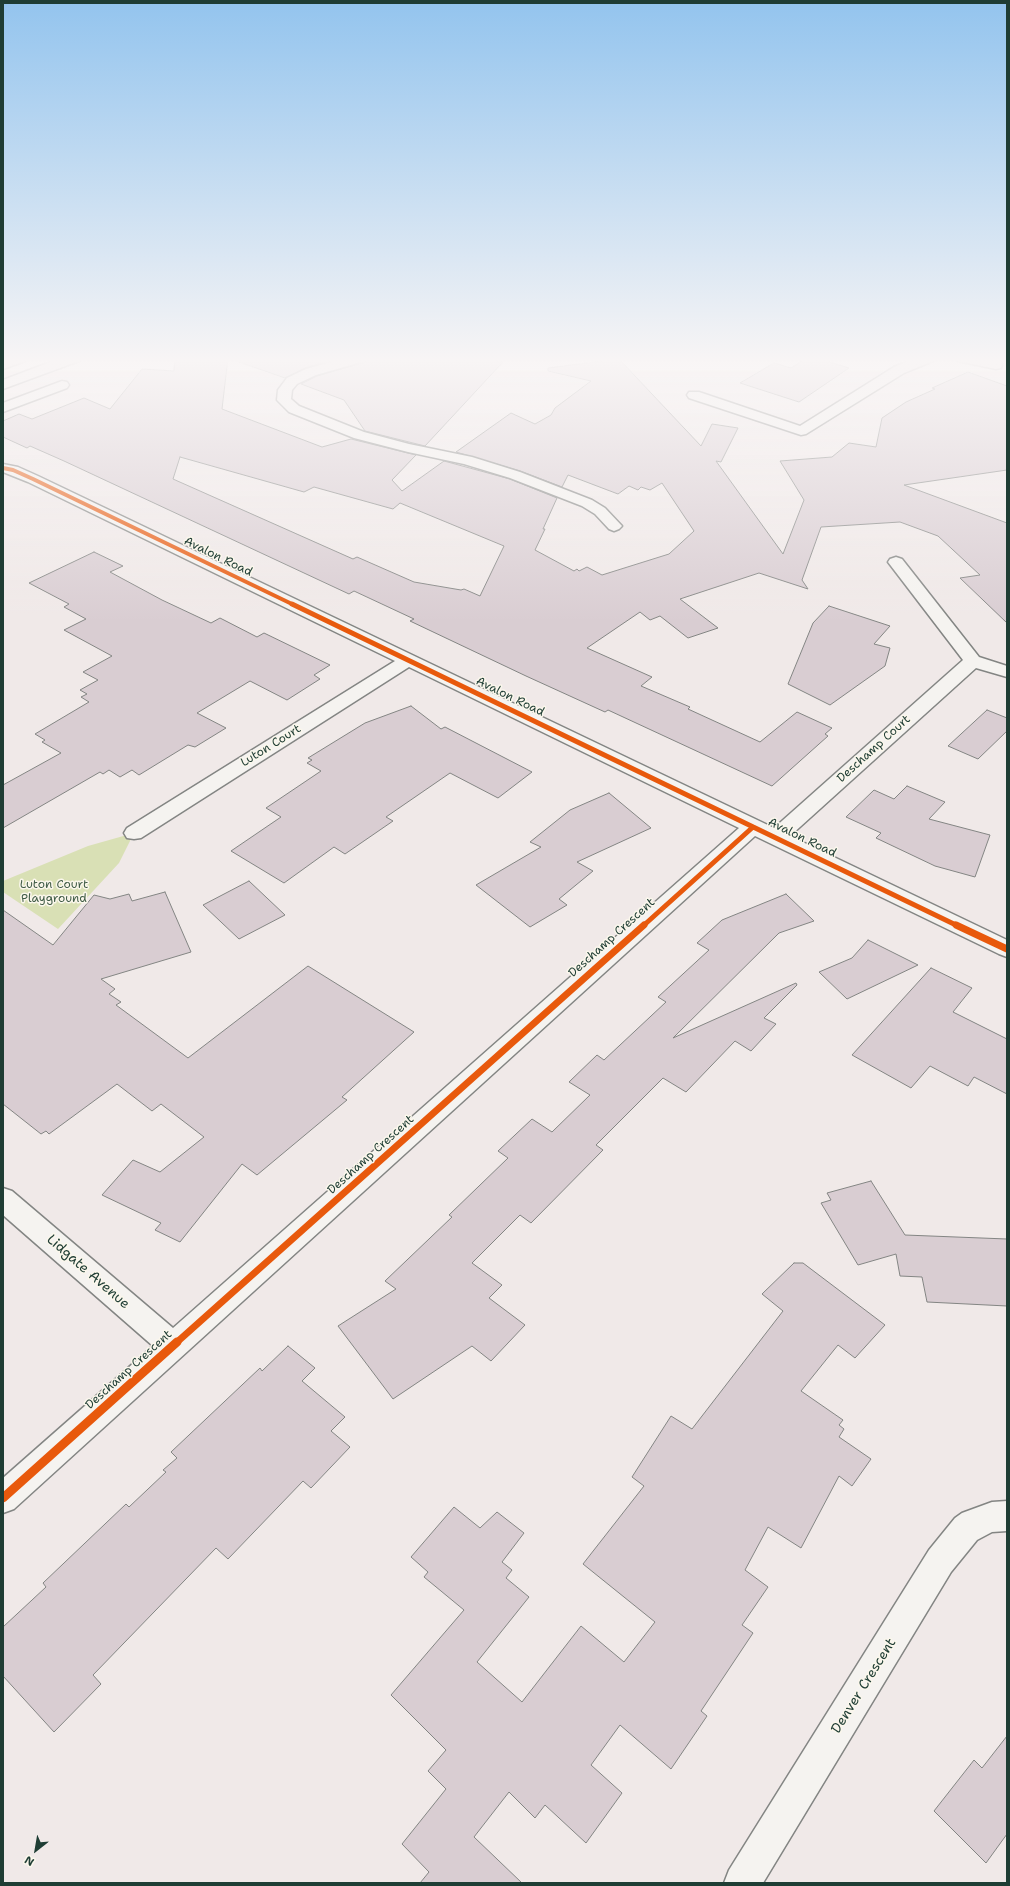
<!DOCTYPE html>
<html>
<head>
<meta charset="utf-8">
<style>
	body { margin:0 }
	#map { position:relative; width:1010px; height:1886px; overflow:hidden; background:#f0e9e8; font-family:"Shantell Sans",sans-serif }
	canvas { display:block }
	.frame { position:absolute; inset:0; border:4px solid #1f3d34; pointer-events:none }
	.north { position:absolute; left:16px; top:1830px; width:40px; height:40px; -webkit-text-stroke:3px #fbf7ec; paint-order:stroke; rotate:211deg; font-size:11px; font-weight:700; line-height:16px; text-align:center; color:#1f3d34 }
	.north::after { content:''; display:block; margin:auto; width:14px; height:18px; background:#1f3d34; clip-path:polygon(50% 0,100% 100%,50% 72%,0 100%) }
</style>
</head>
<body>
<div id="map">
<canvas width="1010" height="1886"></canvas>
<div class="frame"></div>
<div class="north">N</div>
</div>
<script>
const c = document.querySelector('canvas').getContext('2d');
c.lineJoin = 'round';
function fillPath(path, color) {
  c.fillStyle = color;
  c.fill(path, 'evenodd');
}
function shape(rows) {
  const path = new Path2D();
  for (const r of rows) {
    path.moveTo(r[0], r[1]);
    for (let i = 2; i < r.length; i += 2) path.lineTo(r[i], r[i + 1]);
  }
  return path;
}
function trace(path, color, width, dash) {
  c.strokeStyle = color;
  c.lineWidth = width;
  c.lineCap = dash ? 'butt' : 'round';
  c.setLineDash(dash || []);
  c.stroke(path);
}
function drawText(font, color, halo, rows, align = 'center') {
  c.font = font + ' "Shantell Sans",sans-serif';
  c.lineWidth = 3;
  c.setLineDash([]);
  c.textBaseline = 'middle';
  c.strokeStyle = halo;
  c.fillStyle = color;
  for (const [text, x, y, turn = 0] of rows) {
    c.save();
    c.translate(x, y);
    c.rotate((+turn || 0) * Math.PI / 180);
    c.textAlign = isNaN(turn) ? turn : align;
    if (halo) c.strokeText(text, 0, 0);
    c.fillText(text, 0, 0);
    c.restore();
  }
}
fillPath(shape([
	[134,833,119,863,58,929,3,892,3,881,88,846]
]), '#d9e0b5');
const building = shape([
	[175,358,228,358,222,409,322,447,351,439,416,455,392,480,402,491,444,461,510,479,557,498,543,529,545,529,535,550,574,571,577,569,579,571,587,567,602,575,669,554,694,531,662,483,650,490,641,487,638,490,629,486,618,494,568,475,562,487,520,471,456,452,511,413,535,424,551,415,555,408,591,381,548,371,548,368,619,359,701,446,712,424,738,428,721,462,716,461,783,554,804,500,780,461,832,457,849,443,876,447,882,418,906,402,935,389,932,388,968,372,1007,386,1007,470,904,485,1007,523,1007,623,960,578,980,575,938,536,900,522,821,527,802,580,808,589,759,573,680,599,718,628,688,638,660,616,650,620,640,612,587,648,652,677,641,686,690,707,688,709,760,742,797,712,832,728,825,734,828,736,772,786,608,710,605,712,526,676,410,621,414,619,354,591,349,594,64,461,30,446,27,448,3,437,3,421,19,414,32,419,84,398,110,409,142,369,174,371,175,358],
	[180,457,304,492,314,487,393,509,400,503,504,546,480,596,464,589,461,590,414,582,357,557,353,559,173,479,180,457],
	[239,358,338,358,305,368,285,378,239,362,239,358],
	[367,358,477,358,503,362,425,446,365,431,344,400,301,384,317,376,365,362,367,358],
	[807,358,816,358,849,368,799,402,740,383,774,363,791,368,807,358],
	[94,552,123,566,110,572,162,600,211,623,220,618,257,637,264,633,330,665,314,675,320,679,287,700,250,681,197,713,226,728,195,747,188,745,139,775,132,770,120,777,109,770,103,774,100,772,3,828,3,785,61,753,42,742,45,740,35,734,89,702,81,697,87,694,80,690,98,680,83,672,112,656,64,630,86,619,64,607,69,604,29,583,94,552],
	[829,606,890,626,874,644,890,648,885,666,830,705,788,684,813,623,829,606],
	[411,706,441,729,445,727,532,772,498,798,450,773,386,817,393,821,345,854,334,847,284,883,231,851,281,817,266,808,321,771,307,763,312,760,308,758,365,723,411,706],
	[987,710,1007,718,1007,731,978,759,948,746,987,710],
	[907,786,945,802,929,819,990,835,975,877,935,866,876,838,881,833,846,817,874,790,894,799,907,786],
	[609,793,651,828,577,862,593,871,559,899,567,905,530,927,476,885,541,847,530,842,570,810,609,793],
	[249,881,285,915,239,939,203,905,249,881],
	[165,892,191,952,101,979,115,989,109,994,121,1002,116,1005,188,1058,308,966,414,1032,342,1097,347,1100,257,1175,242,1164,180,1242,155,1230,161,1223,102,1195,133,1160,160,1172,204,1137,161,1104,152,1111,117,1084,49,1134,46,1131,41,1134,3,1104,3,910,53,945,94,895,110,899,129,894,132,901,165,892],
	[786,894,814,921,779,933,673,1038,796,983,797,985,764,1018,776,1024,751,1051,735,1041,686,1092,663,1078,596,1145,603,1150,531,1223,520,1215,472,1263,502,1285,489,1298,525,1325,491,1361,472,1346,393,1399,338,1326,396,1289,385,1281,452,1217,449,1215,508,1158,498,1151,532,1119,552,1132,590,1095,569,1082,597,1055,604,1060,666,1002,658,997,709,950,697,943,722,920,786,894],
	[868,940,918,965,847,999,819,972,852,958,868,940],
	[931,968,972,988,953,1012,1007,1039,1007,1094,974,1077,968,1086,930,1066,911,1088,852,1055,931,968],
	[871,1181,905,1235,1007,1239,1007,1306,927,1302,922,1277,900,1276,896,1254,858,1265,821,1203,831,1200,827,1193,871,1181],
	[794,1263,803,1263,885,1325,855,1358,838,1345,801,1391,843,1420,839,1425,844,1429,839,1437,871,1459,852,1486,839,1476,801,1548,768,1527,745,1570,768,1587,742,1625,753,1633,701,1711,707,1716,671,1769,620,1725,591,1765,622,1793,586,1843,545,1805,535,1818,509,1792,474,1837,522,1883,420,1883,429,1872,402,1844,446,1789,428,1771,446,1750,391,1695,464,1610,424,1577,428,1572,411,1557,454,1507,480,1528,497,1512,524,1533,502,1562,512,1570,506,1578,529,1597,477,1662,522,1702,581,1626,624,1662,655,1622,583,1564,644,1486,632,1477,671,1416,692,1429,783,1311,762,1294,794,1263],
	[288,1346,315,1368,302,1381,345,1417,331,1431,350,1447,311,1488,303,1481,228,1559,216,1548,93,1675,101,1684,54,1732,3,1676,3,1627,46,1587,43,1583,126,1504,129,1507,166,1472,163,1470,177,1458,171,1452,260,1368,262,1371,288,1346],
	[1007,1736,1007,1834,986,1863,934,1811,974,1760,982,1768,1007,1736]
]);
fillPath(building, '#d9cdd2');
trace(building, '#838583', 1);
const minor = shape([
	[345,358,366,358,365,361,316,375,297,384,292,390,291,399,299,406,364,432,409,444,472,457,520,472,592,500,605,508,622,526,619,529,614,531,609,529,595,514,582,506,510,478,464,464,408,452,354,438,289,412,277,400,278,390,287,378,306,369,345,358],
	[916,358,934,358,933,361,904,373,806,434,801,435,689,398,687,395,689,392,699,392,800,426,894,367,916,358],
	[957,358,983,358,1001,362,1002,365,1001,368,996,369,958,361,957,358],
	[62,381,67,382,69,385,67,388,3,412,3,403,62,381],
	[3,464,18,467,38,476,774,828,963,660,888,562,890,559,896,557,902,559,979,657,1007,666,1007,677,976,668,790,836,1007,940,1007,957,999,954,755,836,14,1509,3,1513,3,1478,153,1346,3,1215,3,1188,12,1191,173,1328,739,828,409,667,141,838,134,839,127,838,124,833,127,828,395,661,28,482,3,472,3,464],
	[1007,1501,1007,1531,992,1532,977,1540,951,1572,763,1883,724,1883,729,1870,929,1550,955,1518,962,1513,992,1502,1007,1501]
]);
const trunk = shape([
	[8,358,26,358,25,361,3,369,3,360,8,358],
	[61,358,80,358,79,361,3,389,3,380,61,358]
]);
trace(minor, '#838583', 3);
trace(trunk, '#838583', 3);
fillPath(minor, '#f5f3f0');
fillPath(trunk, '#f5f3f0');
trace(shape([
	[3,468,13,470,33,479,294,605]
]), '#e8590c', 4);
trace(shape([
	[292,604,958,926],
	[643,926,753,827]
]), '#e8590c', 5);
trace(shape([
	[956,925,1007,949],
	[176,1343,644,925]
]), '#e8590c', 7);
trace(shape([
	[3,1498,177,1342]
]), '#e8590c', 9);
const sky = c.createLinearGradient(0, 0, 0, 622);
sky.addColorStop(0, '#93c4ee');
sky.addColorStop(0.58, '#f8f5f5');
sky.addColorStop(1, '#f8f5f500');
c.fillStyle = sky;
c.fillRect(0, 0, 1010, 622);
drawText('12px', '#1f3d34', '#fbf7ec', [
	["Avalon Road",218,557,26],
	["Avalon Road",510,697,26],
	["Luton Court",271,746,-32],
	["Deschamp Court",874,749,-42],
	["Avalon Road",802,838,26],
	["Deschamp Crescent",612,938,-42],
	["Deschamp Crescent",371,1155,-42],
	["Deschamp Crescent",129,1370,-42]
]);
drawText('12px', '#405c46', '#fbf7ec', [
	["Luton Court",54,885],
	["Playground",54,899]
]);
drawText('14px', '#1f3d34', '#fbf7ec', [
	["Lidgate Avenue",88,1272,41],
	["Denver Crescent",864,1686,-58]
]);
</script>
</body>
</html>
